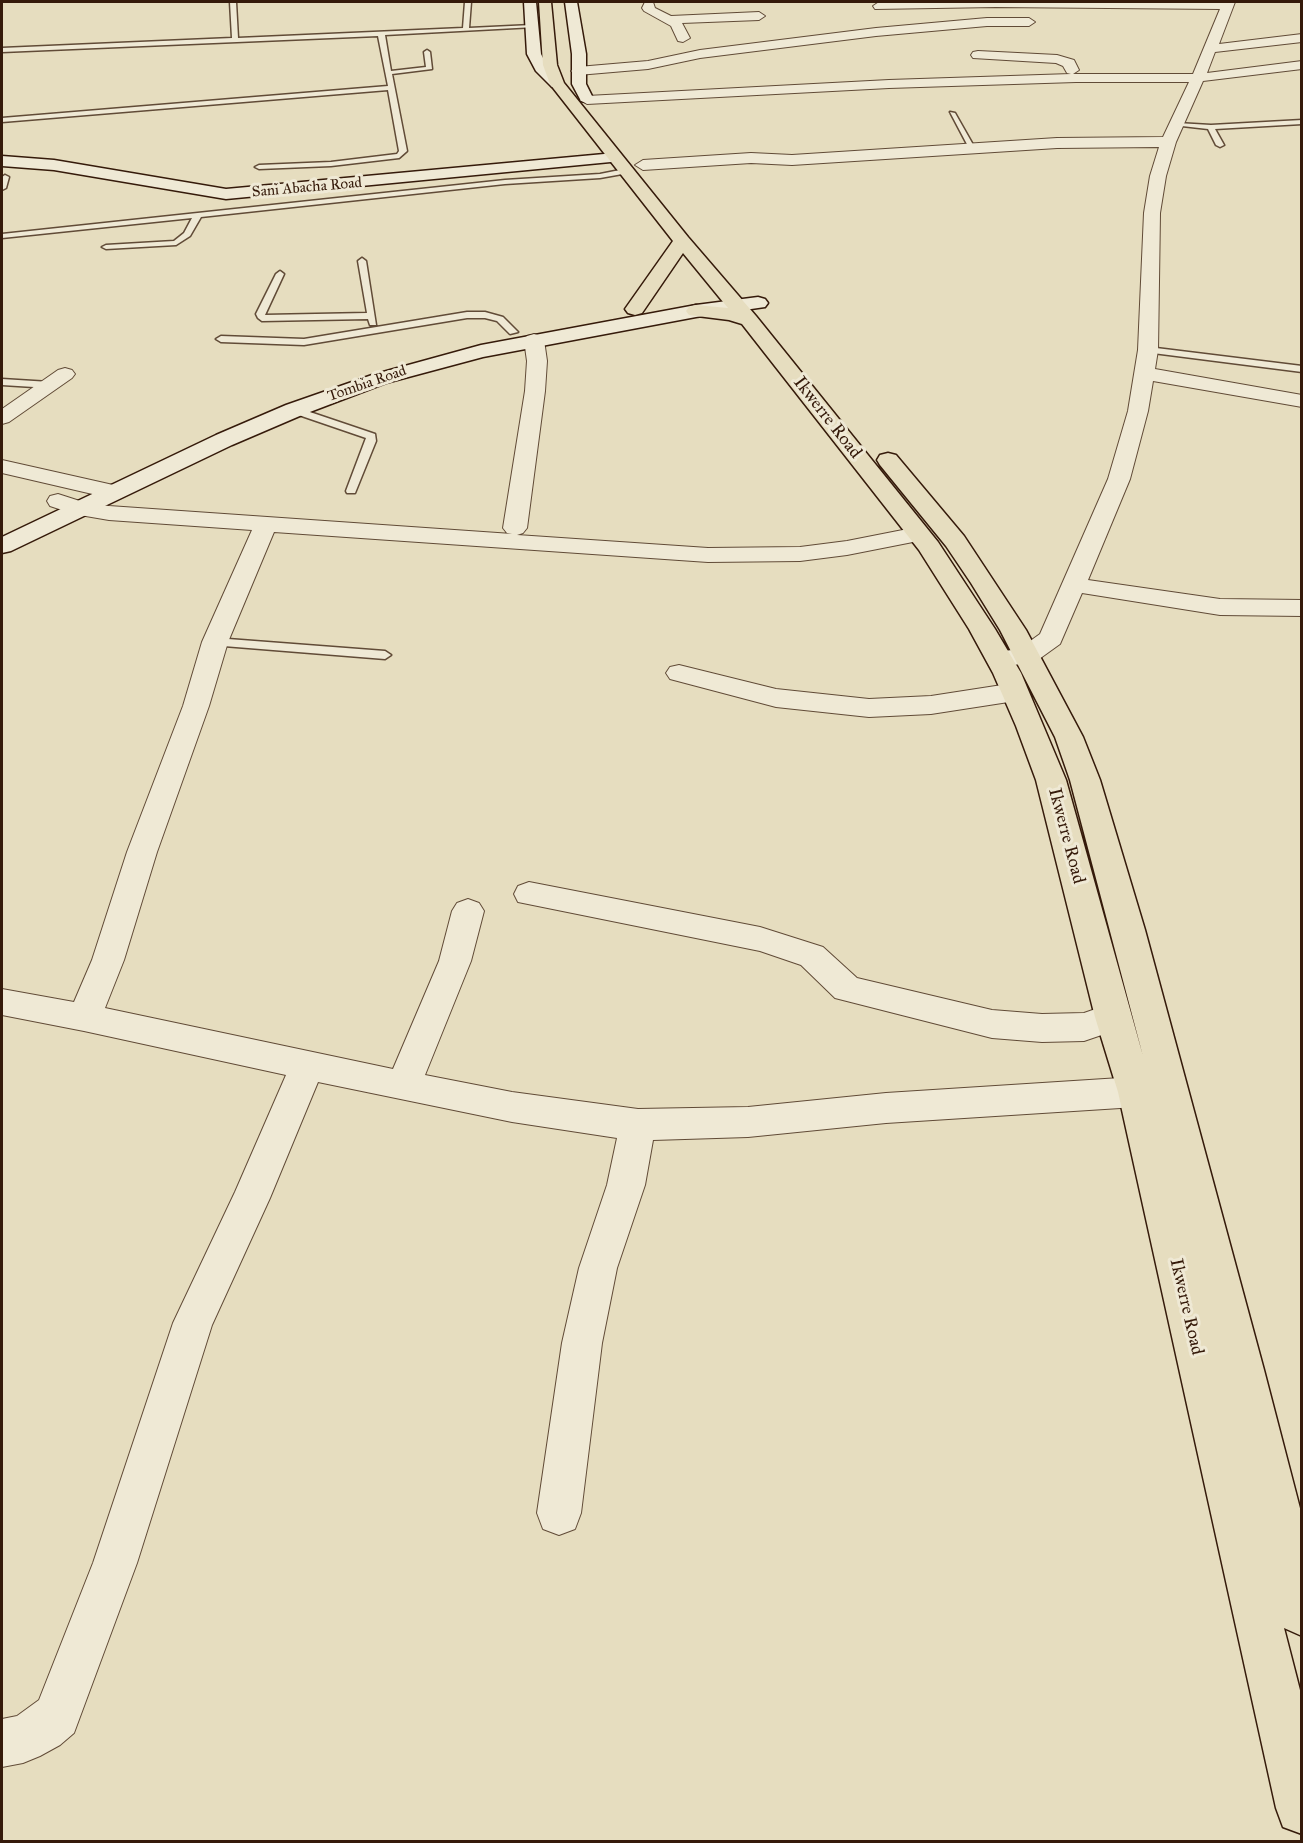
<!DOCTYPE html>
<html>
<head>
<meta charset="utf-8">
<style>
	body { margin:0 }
	#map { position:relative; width:1303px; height:1843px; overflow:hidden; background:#e6ddbf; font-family:"IM FELL Great Primer",serif }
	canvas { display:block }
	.frame { position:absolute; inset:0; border:3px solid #351a0a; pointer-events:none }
</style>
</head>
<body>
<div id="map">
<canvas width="1303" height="1843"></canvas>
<div class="frame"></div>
</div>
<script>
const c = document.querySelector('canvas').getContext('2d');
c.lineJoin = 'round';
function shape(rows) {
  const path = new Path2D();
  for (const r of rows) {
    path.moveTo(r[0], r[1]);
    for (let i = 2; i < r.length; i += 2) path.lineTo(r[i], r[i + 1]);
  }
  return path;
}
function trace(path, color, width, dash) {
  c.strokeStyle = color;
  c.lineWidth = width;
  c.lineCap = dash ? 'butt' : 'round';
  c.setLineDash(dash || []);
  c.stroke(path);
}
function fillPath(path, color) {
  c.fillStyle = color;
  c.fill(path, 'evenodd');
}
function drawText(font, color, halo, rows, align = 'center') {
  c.font = font + ' "IM FELL Great Primer",serif';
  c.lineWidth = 6;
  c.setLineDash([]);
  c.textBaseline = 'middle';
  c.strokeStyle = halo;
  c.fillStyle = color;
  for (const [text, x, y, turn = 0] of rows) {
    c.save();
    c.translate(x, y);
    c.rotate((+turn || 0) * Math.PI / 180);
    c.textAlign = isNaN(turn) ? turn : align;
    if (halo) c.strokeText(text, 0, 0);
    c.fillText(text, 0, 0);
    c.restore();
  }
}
const lane = shape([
	[230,2,236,2,238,38,463,28,465,2,471,2,469,28,532,25,535,27,385,35,391,71,426,67,424,52,427,50,430,52,432,69,392,74,407,151,399,158,331,166,259,169,255,167,259,165,331,162,397,154,399,151,388,90,2,122,2,118,388,86,378,36,2,52,2,48,232,38,230,2],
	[950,112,955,113,976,150,969,148,950,112],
	[1302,120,1302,124,1215,129,1224,145,1220,147,1216,145,1208,129,1173,125,1177,123,1211,125,1302,120],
	[625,169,629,171,628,173,600,178,505,184,201,217,190,236,176,245,106,249,102,247,106,245,174,241,184,233,192,218,2,238,2,234,505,180,600,174,625,169],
	[5,175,9,177,6,188,2,190,2,177,5,175],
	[362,258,366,261,376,325,370,325,368,319,262,321,258,318,256,314,276,274,280,271,284,274,265,315,367,313,358,261,362,258],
	[467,312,485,312,503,317,518,332,510,334,497,321,485,318,467,318,304,345,221,342,216,339,221,336,304,339,467,312],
	[1148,347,1302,366,1302,372,1145,352,1145,348,1148,347],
	[2,379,50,382,55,385,50,388,2,385,2,379],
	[290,408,298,408,375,434,376,441,355,493,347,493,346,491,366,438,290,412,290,408],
	[215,638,385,651,391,655,385,659,211,645,209,642,215,638]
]);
const street = shape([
	[645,2,653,2,655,8,671,16,759,12,765,16,759,20,682,23,690,38,683,42,678,41,671,26,644,11,642,8,645,2],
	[879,2,1235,2,1219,44,1302,34,1302,42,1215,52,1207,73,1302,61,1302,69,1203,81,1176,142,1166,176,1160,213,1158,350,1155,369,1302,395,1302,407,1153,381,1148,411,1130,479,1088,580,1220,599,1302,600,1302,616,1220,615,1082,593,1060,644,1035,662,999,667,990,665,986,659,990,653,1019,649,1040,634,1108,479,1128,411,1138,350,1144,213,1150,176,1159,147,1057,148,792,165,751,163,643,170,635,165,643,160,751,153,792,155,1057,138,1163,137,1189,82,1076,82,889,88,587,104,580,100,587,96,889,80,1071,74,1067,73,1063,66,1056,63,973,58,971,55,973,52,978,51,1057,55,1074,60,1079,70,1073,74,1193,74,1220,9,996,7,875,9,873,6,879,2],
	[987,18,1029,18,1035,22,1029,26,987,26,876,36,700,58,648,69,578,75,571,71,578,67,648,61,700,50,876,28,987,18],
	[534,334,541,336,544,340,547,361,545,391,527,528,523,533,517,535,708,548,800,547,847,541,918,527,926,529,930,534,926,539,918,541,847,555,800,561,708,562,274,532,228,642,209,706,157,852,124,960,105,1008,393,1069,439,961,452,911,457,903,468,899,479,903,484,911,471,961,425,1075,512,1092,638,1109,748,1107,886,1093,1136,1077,1148,1081,1154,1092,1148,1103,1136,1107,886,1123,748,1137,653,1140,645,1185,617,1268,602,1343,581,1513,575,1529,559,1535,543,1529,537,1513,562,1343,579,1268,607,1185,617,1138,512,1122,318,1082,270,1198,212,1325,137,1563,74,1733,60,1745,40,1756,23,1763,2,1767,2,1719,17,1716,39,1700,93,1563,173,1323,235,1192,286,1075,84,1031,2,1015,2,989,74,1002,92,960,127,852,183,706,202,642,252,530,109,520,74,514,50,506,47,501,50,496,58,494,86,503,109,506,512,534,507,533,503,528,525,391,527,361,524,340,527,336,534,334],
	[65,368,72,370,75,374,72,378,9,422,2,424,2,409,58,370,65,368],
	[2,460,122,487,125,492,122,497,114,499,2,473,2,460],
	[679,665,776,689,869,699,931,696,1015,683,1024,686,1028,692,1024,698,1015,701,931,714,869,717,776,707,670,679,666,673,670,667,679,665],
	[529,882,760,927,823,947,857,978,992,1010,1042,1014,1084,1013,1113,1003,1125,1007,1130,1017,1125,1027,1084,1041,1042,1042,992,1038,835,998,801,965,760,951,518,902,514,894,518,886,529,882]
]);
const secondary = shape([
	[524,2,536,2,541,54,547,66,564,84,562,87,552,87,536,71,527,54,524,2],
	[565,2,577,2,586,54,586,84,593,98,586,102,581,101,572,84,572,54,565,2],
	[615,153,621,155,623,158,621,161,226,199,54,170,2,166,2,156,54,160,226,189,615,153],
	[758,297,765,299,768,303,765,307,696,317,483,357,386,383,302,415,232,445,11,551,2,553,2,537,216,435,286,405,372,375,481,345,696,305,758,297]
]);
const primary = shape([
	[539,2,551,2,557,65,564,83,688,237,756,316,938,542,995,629,1021,673,1066,780,1143,1056,1070,780,1055,737,1000,630,971,583,946,546,880,465,877,460,880,455,888,453,896,455,964,536,1026,630,1083,737,1100,780,1145,930,1264,1370,1302,1516,1302,1636,1284,1628,1302,1698,1302,1834,1283,1827,1276,1808,1118,1092,1095,1017,1036,780,1016,726,993,673,969,629,919,550,742,324,729,320,689,315,686,311,689,307,696,305,728,308,683,253,642,313,635,315,628,313,625,309,673,241,550,84,543,65,539,2]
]);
trace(lane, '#614b37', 3);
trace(street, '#614b37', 2);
trace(secondary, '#351a0a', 3);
trace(primary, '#351a0a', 3);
fillPath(lane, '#efe9d5');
fillPath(street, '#efe9d5');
fillPath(secondary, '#efe9d5');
fillPath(primary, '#e6ddbf');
drawText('15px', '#351a0a', '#efe9d5', [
	["Sani Abacha Road",307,188,-5],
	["Tombia Road",367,384,-19]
]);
drawText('18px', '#351a0a', '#efe9d5', [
	["Ikwerre Road",827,418,52],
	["Ikwerre Road",1066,836,75],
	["Ikwerre Road",1186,1307,77]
]);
</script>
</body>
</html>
